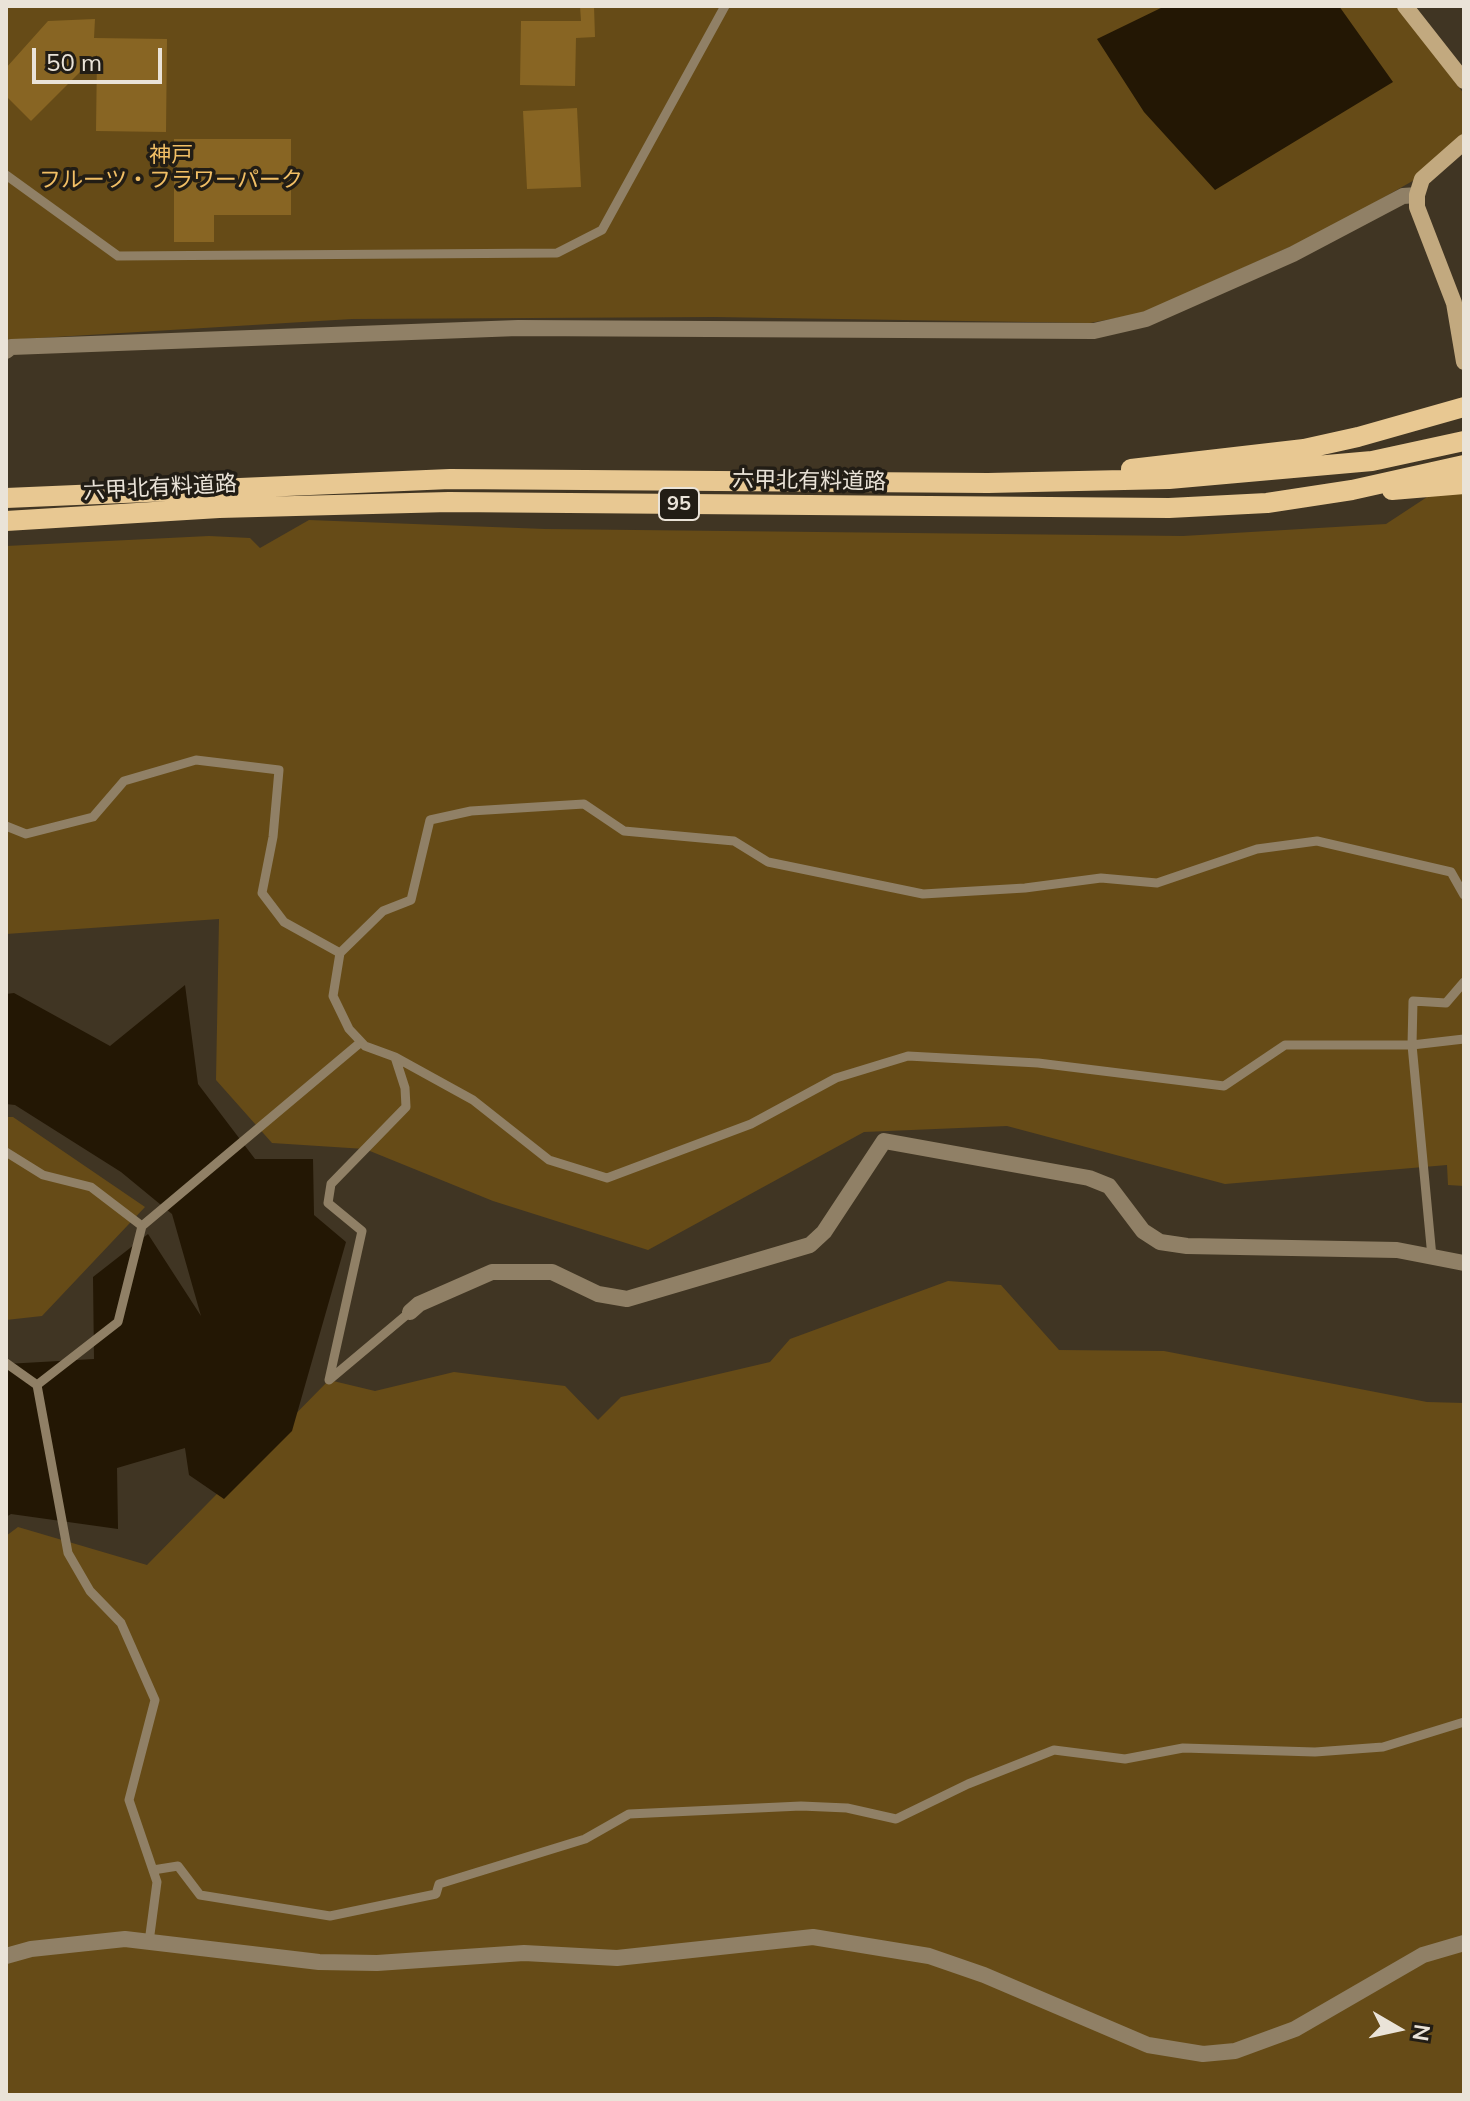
<!DOCTYPE html>
<html>
<head>
<meta charset="utf-8">
<style>
	body { margin:0 }
	#map { position:relative; width:1470px; height:2101px; overflow:hidden; background:#403523; font-family:Mulish,sans-serif }
	canvas { display:block }
	.frame { position:absolute; inset:0; border:8px solid #eae3d8; pointer-events:none }
	.north { position:absolute; left:1358px; top:1989px; width:80px; height:80px; -webkit-text-stroke:6px #221d15; paint-order:stroke; rotate:99deg; font-size:22px; font-weight:700; line-height:32px; text-align:center; color:#eae3d8 }
	.north::after { content:''; display:block; margin:auto; width:28px; height:36px; background:#eae3d8; clip-path:polygon(50% 0,100% 100%,50% 72%,0 100%) }
	.scale { position:absolute; left:32px; top:48px; width:130px; height:36px; box-sizing:border-box; border:4px solid #eae3d8; border-top:0; padding-left:10px; font-size:24px; line-height:28px; white-space:nowrap; color:#eae3d8; -webkit-text-stroke:6px #221d15; paint-order:stroke }
</style>
</head>
<body>
<div id="map">
<canvas width="1470" height="2101"></canvas>
<div class="frame"></div>
<div class="north">N</div>
<div class="scale">50 m</div>
</div>
<script>
const c = document.querySelector('canvas').getContext('2d');
c.lineJoin = 'round';
function fillPath(path, color) {
  c.fillStyle = color;
  c.fill(path, 'evenodd');
}
function shape(rows) {
  const path = new Path2D();
  for (const r of rows) {
    path.moveTo(r[0], r[1]);
    for (let i = 2; i < r.length; i += 2) path.lineTo(r[i], r[i + 1]);
  }
  return path;
}
function trace(path, color, width, dash) {
  c.strokeStyle = color;
  c.lineWidth = width;
  c.lineCap = dash ? 'butt' : 'round';
  c.setLineDash(dash || []);
  c.stroke(path);
}
function drawText(font, color, halo, rows, align = 'center') {
  c.font = font + ' Mulish,"Noto Sans JP",sans-serif';
  c.lineWidth = 7;
  c.setLineDash([]);
  c.textBaseline = 'middle';
  c.strokeStyle = halo;
  c.fillStyle = color;
  for (const [text, x, y, turn = 0] of rows) {
    c.save();
    c.translate(x, y);
    c.rotate((+turn || 0) * Math.PI / 180);
    c.textAlign = isNaN(turn) ? turn : align;
    if (halo) c.strokeText(text, 0, 0);
    c.fillText(text, 0, 0);
    c.restore();
  }
}
fillPath(shape([
	[6,6,1398,6,1464,94,1464,134,1416,179,1325,231,1143,313,1090,323,715,317,352,319,6,340],
	[1464,479,1464,1186,1448,1185,1447,1165,1225,1184,1007,1126,864,1132,648,1250,493,1201,365,1149,272,1143,216,1080,219,919,6,934,6,546,209,536,250,538,260,548,309,520,545,529,1183,536,1386,524,1453,480],
	[6,1117,13,1117,145,1207,42,1316,6,1320],
	[948,1281,1001,1285,1059,1350,1164,1351,1427,1402,1464,1403,1464,2095,6,2095,6,1536,18,1527,147,1565,329,1380,375,1391,454,1372,565,1386,598,1420,621,1397,770,1362,790,1339]
]), '#664b17');
fillPath(shape([
	[1165,6,1339,6,1393,82,1215,190,1144,112,1097,39],
	[185,985,198,1084,255,1159,313,1159,314,1215,346,1242,292,1431,224,1499,189,1475,185,1448,117,1468,118,1529,11,1514,6,1517,6,1364,94,1359,93,1277,148,1234,201,1316,172,1214,121,1172,15,1105,6,1104,6,994,14,993,110,1046]
]), '#231704');
fillPath(shape([
	[580,6,594,6,595,37,576,38,575,86,520,85,521,21,581,21],
	[95,19,94,38,167,39,166,132,96,131,97,55,31,121,6,96,6,68,48,21],
	[577,108,581,187,527,189,523,111],
	[174,139,291,139,291,215,214,215,214,242,174,242]
]), '#886523');
trace(shape([
	[6,175,118,256,557,253,602,230,725,6],
	[6,826,26,834,93,817,124,781,196,760,279,770,273,837,262,893,284,922,340,953],
	[395,1057,473,1100,549,1160,607,1178,751,1124,836,1078,908,1056,1038,1063,1224,1086,1285,1045,1412,1045,1464,1039],
	[6,1152,43,1175,91,1187,142,1226,118,1322,37,1385,6,1363],
	[142,1226,361,1042],
	[1432,1257,1412,1045,1413,1001,1446,1003,1464,982],
	[410,1312,329,1380,362,1231,328,1203,331,1184,406,1107,405,1088,395,1057,365,1046,349,1029,333,996,340,953,383,911,411,900,430,820,471,811,584,804,624,831,734,841,768,862,923,894,1025,888,1101,878,1157,883,1257,849,1317,841,1451,872,1464,895],
	[37,1385,68,1553,90,1591,121,1623,155,1700,129,1800,157,1882,149,1942],
	[153,1870,178,1866,200,1895,330,1916,436,1894,439,1884,585,1839,629,1814,801,1806,847,1808,896,1819,968,1784,1054,1750,1125,1759,1183,1748,1315,1752,1383,1747,1464,1722]
]), '#908066', 9);
trace(shape([
	[6,351,11,347,518,328,1094,331,1146,319,1293,254,1403,196,1417,195],
	[410,1312,419,1304,492,1272,552,1272,598,1294,627,1299,810,1245,824,1232,884,1141,1089,1178,1109,1186,1143,1231,1160,1242,1187,1246,1397,1250,1464,1263],
	[6,1956,31,1949,125,1939,319,1962,377,1963,524,1953,617,1958,813,1937,929,1956,984,1975,1148,2045,1203,2054,1235,2051,1295,2029,1423,1955,1464,1943]
]), '#908066', 16);
trace(shape([
	[1405,6,1464,81],
	[1464,142,1422,179,1417,195,1417,207,1454,303,1464,362]
]), '#c2a97f', 16);
trace(shape([
	[1131,469,1304,449,1358,437,1464,407],
	[1392,490,1464,484],
	[6,498,450,479,988,483,1169,479,1372,461,1464,441],
	[6,521,219,508,449,502,1169,508,1267,503,1352,490,1464,465]
]), '#e8c892', 20);
for (const [x, y, w] of [
	[679,504,40]
]) {
  const box = new Path2D();
  box.roundRect(x - w / 2, y - 16, w, 32, 6);
  c.fillStyle = '#221d15';
  c.fill(box);
  trace(box, '#eae3d8', 2);
}
drawText('bold 20px', '#eae3d8', null, [
	["95",679,504]
]);
drawText('22px', '#f2bf65', '#221d15', [
	["神戸",171,155],
	["フルーツ・フラワーパーク",171,180]
]);
drawText('22px', '#eae3d8', '#221d15', [
	["六甲北有料道路",809,481,1],
	["六甲北有料道路",160,488,-3]
]);
</script>
</body>
</html>
